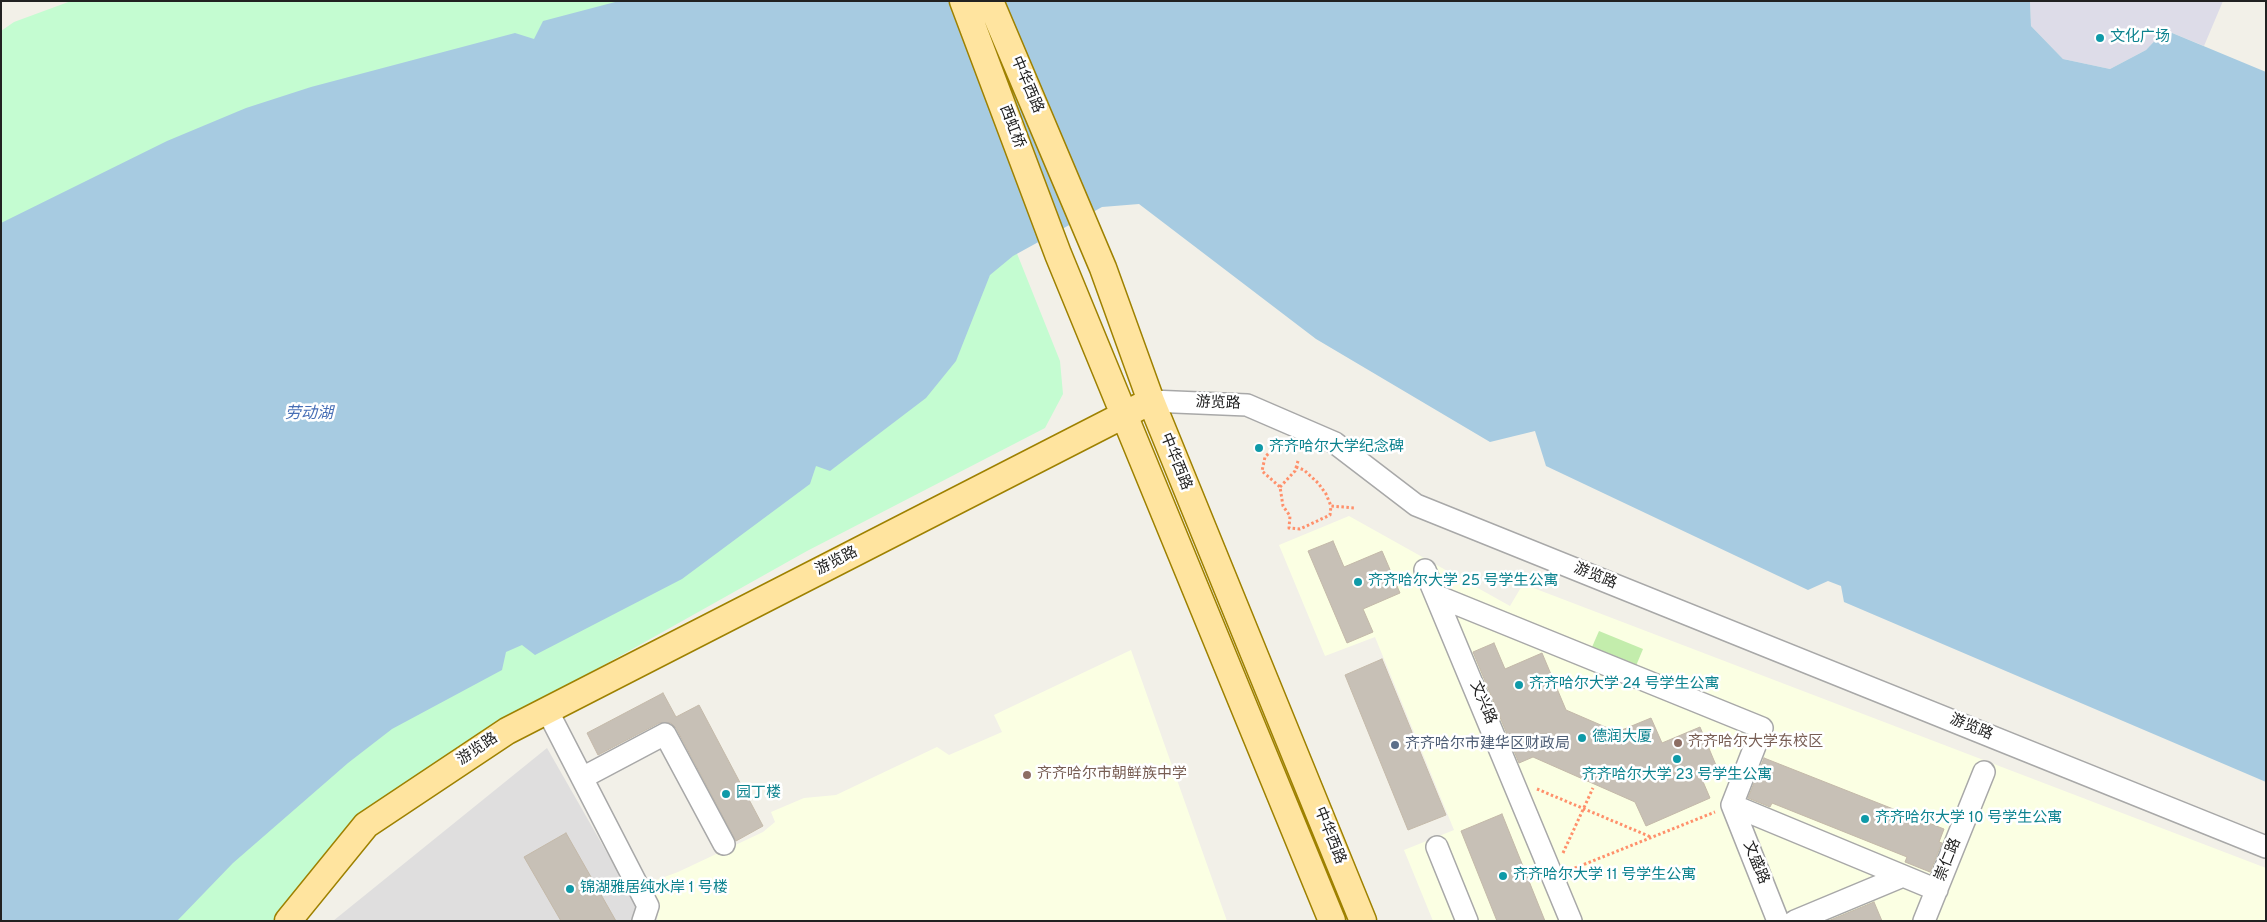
<!DOCTYPE html>
<html>
<head>
<meta charset="utf-8">
<style>
	body { margin:0 }
	#map { position:relative; width:2267px; height:922px; overflow:hidden; background:#f2f0e8; font-family:Overpass,sans-serif }
	canvas { display:block }
	.frame { position:absolute; inset:0; border:2px solid #212121; pointer-events:none }
</style>
</head>
<body>
<div id="map">
<canvas width="2267" height="922"></canvas>
<div class="frame"></div>
</div>
<script>
const c = document.querySelector('canvas').getContext('2d');
c.lineJoin = 'round';
function fillPath(path, color) {
  c.fillStyle = color;
  c.fill(path, 'evenodd');
}
function shape(rows) {
  const path = new Path2D();
  for (const r of rows) {
    path.moveTo(r[0], r[1]);
    for (let i = 2; i < r.length; i += 2) path.lineTo(r[i], r[i + 1]);
  }
  return path;
}
function trace(path, color, width, dash) {
  c.strokeStyle = color;
  c.lineWidth = width;
  c.lineCap = dash ? 'butt' : 'round';
  c.setLineDash(dash || []);
  c.stroke(path);
}
function drawText(font, color, halo, rows, align = 'center') {
  c.font = font + ' Overpass,"Noto Sans SC",sans-serif';
  c.lineWidth = 5;
  c.setLineDash([]);
  c.textBaseline = 'middle';
  c.strokeStyle = halo;
  c.fillStyle = color;
  for (const [text, x, y, turn = 0] of rows) {
    c.save();
    c.translate(x, y);
    c.rotate((+turn || 0) * Math.PI / 180);
    c.textAlign = isNaN(turn) ? turn : align;
    if (halo) c.strokeText(text, 0, 0);
    c.fillText(text, 0, 0);
    c.restore();
  }
}
fillPath(shape([
	[547,748,642,914,631,921,333,921]
]), '#dfdede');
fillPath(shape([
	[1349,516,1510,606,1523,584,2266,868,2266,921,1433,921,1404,850,1454,830,1375,637,1325,656,1279,545],
	[1131,650,1227,921,657,921,659,905,648,883,678,872,763,832,775,822,771,812,804,798,836,795,937,747,949,755,1002,732,994,715]
]), '#fbffe3');
fillPath(shape([
	[1599,631,1643,649,1633,673,1589,654]
]), '#c3edac');
fillPath(shape([
	[71,1,916,1,1060,361,1063,394,1045,428,807,551,513,716,365,819,276,921,1,921,1,31,14,22]
]), '#c4fcd1');
fillPath(shape([
	[2030,1,2223,1,2204,46,2165,30,2146,50,2110,69,2063,59,2031,26]
]), '#dddce8');
fillPath(shape([
	[619,1,2030,1,2031,26,2063,59,2110,69,2146,50,2165,30,2266,72,2266,782,1844,602,1841,586,1828,581,1808,590,1546,466,1535,431,1490,442,1316,339,1139,204,1102,207,1013,256,990,275,956,361,926,398,830,471,816,466,810,484,682,579,535,655,522,645,506,652,502,670,392,729,348,763,233,863,177,921,1,921,1,223,167,141,246,108,311,87,515,33,534,39,543,21]
]), '#a7cbe1');
const building = shape([
	[1333,541,1344,567,1382,551,1400,593,1363,609,1373,632,1347,643,1308,551,1333,541],
	[1494,643,1505,669,1542,653,1566,710,1617,732,1651,718,1662,743,1700,727,1718,770,1701,777,1710,798,1646,826,1635,802,1533,757,1519,763,1473,652,1494,643],
	[1382,659,1446,815,1408,830,1345,675,1382,659],
	[663,693,676,717,699,705,763,826,736,841,676,728,671,723,659,723,598,755,587,733,663,693],
	[1764,758,1944,829,1939,842,1942,843,1930,872,1905,862,1907,857,1772,803,1770,807,1748,798,1764,758],
	[1502,814,1545,921,1497,921,1461,831,1502,814],
	[566,833,616,921,561,921,524,857,566,833],
	[1874,902,1882,921,1828,921,1874,902]
]);
fillPath(building, '#c7c0b6');
trace(building, '#c4b9a9', 1);
const minor = shape([
	[1151,401,1247,405,1335,443,1416,505,2266,847],
	[1425,570,1571,921],
	[1437,596,1762,728,1732,805],
	[547,710,648,906,643,921],
	[582,778,665,734,724,844],
	[1732,805,1937,890],
	[1732,805,1778,921],
	[1437,847,1467,921],
	[1795,921,1903,876],
	[1924,921,1984,772]
]);
const major = shape([
	[963,1,1058,254,1332,921],
	[990,1,1103,268,1151,401,1363,921],
	[288,921,366,825,507,731,1151,401]
]);
trace(minor, '#a8a8a8', 24);
trace(major, '#9e8100', 29);
trace(shape([
	[1271,445,1271,451,1265,457,1262,471,1280,487,1283,506,1290,516,1289,528,1300,529,1330,515,1331,506,1355,508],
	[1296,467,1304,470,1318,483,1326,494,1331,506],
	[1280,487,1295,471,1298,461],
	[1537,789,1651,837],
	[1563,853,1593,788],
	[1570,870,1715,812]
]), '#ff906b', 3, [2.5, 2.5]);
trace(minor, '#fff', 21);
trace(major, '#ffe49f', 26);
for (const [x, y, r, color] of [
	[2100,38,5,"#0f9aa8"],
	[1259,448,5,"#0f9aa8"],
	[1358,582,5,"#0f9aa8"],
	[1519,685,5,"#0f9aa8"],
	[1582,738,5,"#0f9aa8"],
	[1678,743,5,"#8d6e63"],
	[1395,745,5,"#5c6f8a"],
	[1677,759,5,"#0f9aa8"],
	[1027,775,5,"#8d6e63"],
	[726,794,5,"#0f9aa8"],
	[1865,819,5,"#0f9aa8"],
	[1503,876,5,"#0f9aa8"],
	[570,889,5,"#0f9aa8"]
]) {
  const dot = new Path2D();
  dot.arc(x, y, r, 0, 2 * Math.PI);
  c.fillStyle = color;
  c.fill(dot);
  trace(dot, '#fff', 2);
}
drawText('15px', '#0d838f', '#fff', [
	["文化广场",2110,38],
	["齐齐哈尔大学纪念碑",1269,448],
	["齐齐哈尔大学 25 号学生公寓",1368,582],
	["齐齐哈尔大学 24 号学生公寓",1529,685],
	["德润大厦",1592,738],
	["齐齐哈尔大学 23 号学生公寓",1677,776,"center"],
	["园丁楼",736,794],
	["齐齐哈尔大学 10 号学生公寓",1875,819],
	["齐齐哈尔大学 11 号学生公寓",1513,876],
	["锦湖雅居纯水岸 1 号楼",580,889]
], 'left');
drawText('15px', '#212121', '#fff', [
	["中华西路",1026,85,67],
	["西虹桥",1011,127,69],
	["游览路",1218,404,2],
	["中华西路",1175,462,68],
	["游览路",837,562,-27],
	["游览路",1595,577,22],
	["文兴路",1482,703,67],
	["游览路",1971,728,22],
	["游览路",478,750,-34],
	["中华西路",1329,836,68],
	["崇仁路",1949,860,-68],
	["文盛路",1755,863,68]
]);
drawText('15px', '#785e54', '#fff', [
	["齐齐哈尔大学东校区",1688,743],
	["齐齐哈尔市朝鲜族中学",1037,775]
], 'left');
drawText('15px', '#4e5e75', '#fff', [
	["齐齐哈尔市建华区财政局",1405,745]
], 'left');
drawText('italic 16px', '#486fb6', '#fff', [
	["劳动湖",309,415]
]);
</script>
</body>
</html>
